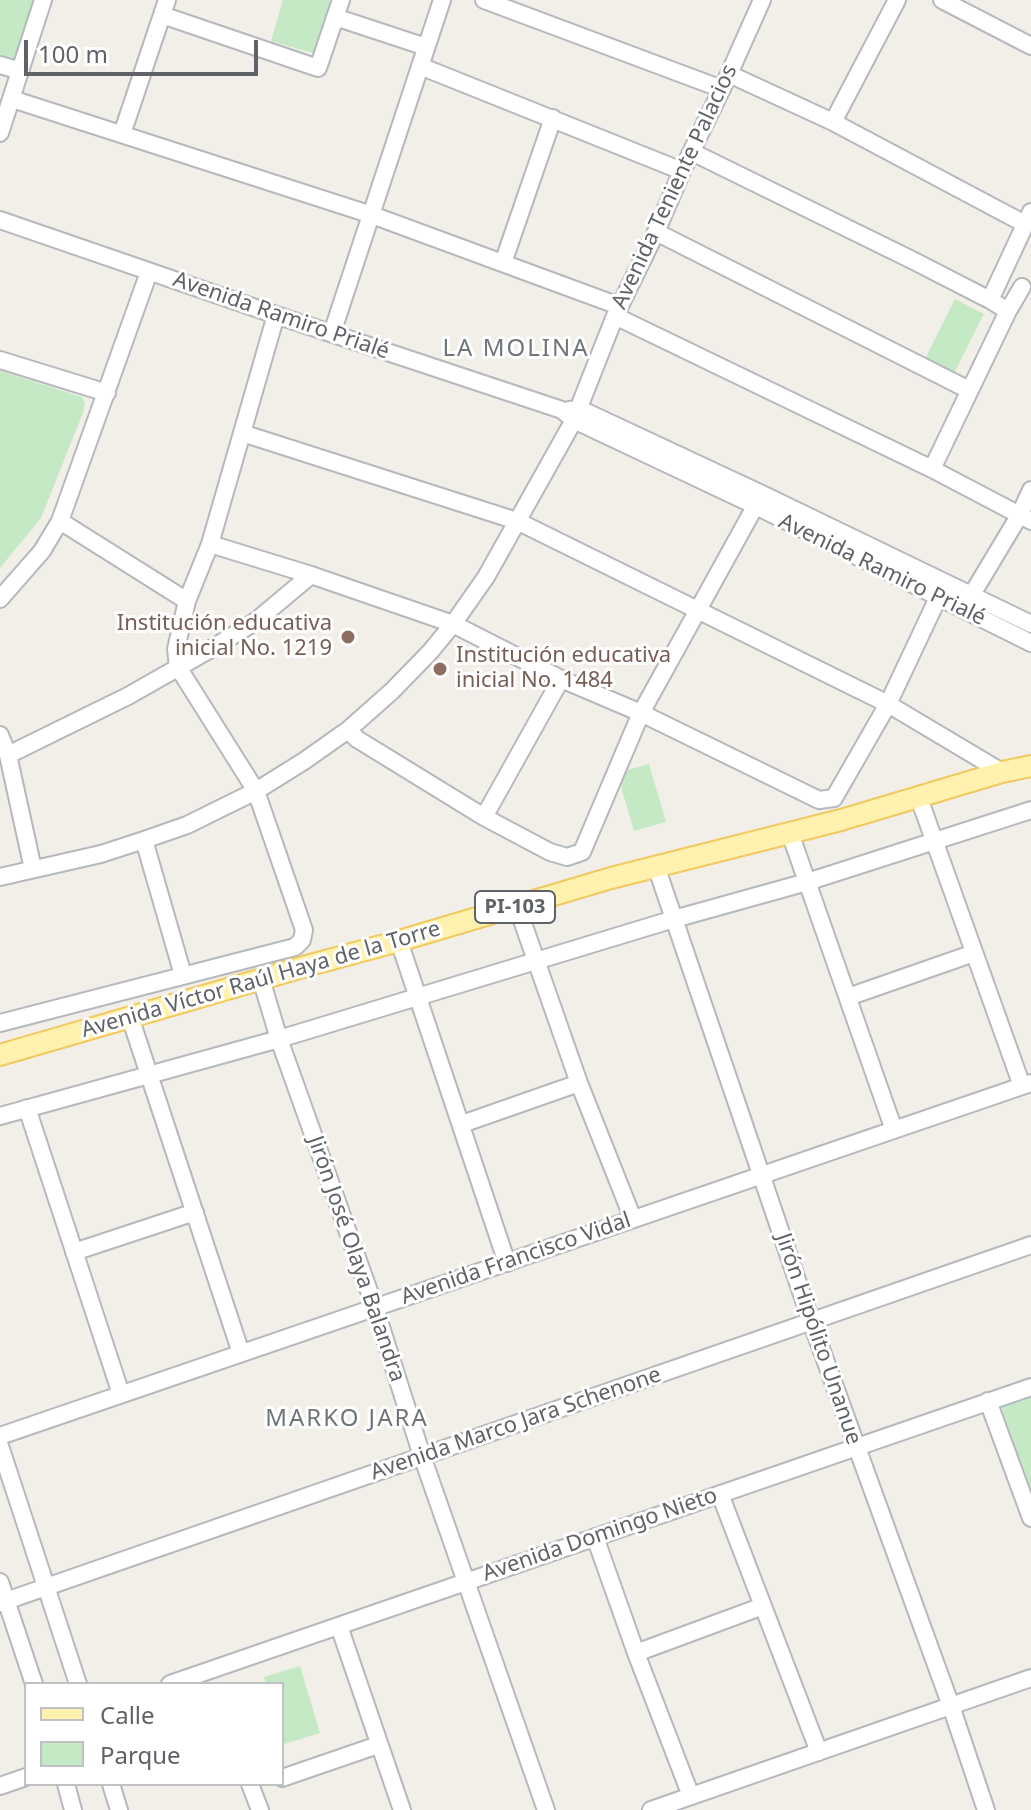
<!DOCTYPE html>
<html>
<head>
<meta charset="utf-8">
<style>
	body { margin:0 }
	#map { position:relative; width:1031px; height:1810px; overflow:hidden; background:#f1efe8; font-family:"Noto Sans",sans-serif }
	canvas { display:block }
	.legend { position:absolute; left:24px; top:1682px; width:260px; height:104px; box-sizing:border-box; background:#fff; border:2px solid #bfc1c3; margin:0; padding:10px 14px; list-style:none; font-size:24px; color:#5f6368 }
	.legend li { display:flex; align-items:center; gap:16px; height:40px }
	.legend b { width:40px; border:2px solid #bfc1c3 }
	.scale { position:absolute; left:24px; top:40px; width:234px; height:36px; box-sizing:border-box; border:4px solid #5f6368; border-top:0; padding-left:10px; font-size:24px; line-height:28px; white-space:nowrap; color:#5f6368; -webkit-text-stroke:6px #fff; paint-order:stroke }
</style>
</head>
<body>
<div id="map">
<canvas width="1031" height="1810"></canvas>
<ul class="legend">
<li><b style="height:10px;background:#fff2af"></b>Calle</li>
<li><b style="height:22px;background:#c5e8c5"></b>Parque</li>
</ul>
<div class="scale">100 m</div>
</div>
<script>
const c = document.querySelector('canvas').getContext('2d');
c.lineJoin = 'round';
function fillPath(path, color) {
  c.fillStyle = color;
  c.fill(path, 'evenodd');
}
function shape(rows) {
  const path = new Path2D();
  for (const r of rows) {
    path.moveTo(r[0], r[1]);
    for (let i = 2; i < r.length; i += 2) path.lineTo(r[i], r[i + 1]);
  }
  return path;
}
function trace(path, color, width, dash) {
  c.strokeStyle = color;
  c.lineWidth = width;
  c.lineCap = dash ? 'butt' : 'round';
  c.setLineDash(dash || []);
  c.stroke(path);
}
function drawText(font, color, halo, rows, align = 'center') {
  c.font = font + ' "Noto Sans",sans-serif';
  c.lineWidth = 6;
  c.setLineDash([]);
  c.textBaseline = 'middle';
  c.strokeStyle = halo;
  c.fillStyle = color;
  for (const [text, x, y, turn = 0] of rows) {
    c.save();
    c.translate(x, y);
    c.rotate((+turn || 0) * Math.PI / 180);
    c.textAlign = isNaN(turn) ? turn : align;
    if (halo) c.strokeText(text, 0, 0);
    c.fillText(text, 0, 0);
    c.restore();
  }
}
fillPath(shape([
	[0,0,34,0,14,63,0,59],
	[283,0,332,0,316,54,271,41],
	[955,299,984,314,953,375,924,361],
	[0,371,82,397,85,403,84,410,41,518,0,568],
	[649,764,666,822,634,831,617,773],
	[1031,1386,1031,1492,998,1398],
	[300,1666,320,1733,284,1744,282,1738,282,1684,266,1684,264,1677]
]), '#c5e8c5');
const minor = shape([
	[484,0,722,89],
	[942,0,1031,46],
	[162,15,318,68,341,0],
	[335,17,426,47],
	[0,65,21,71],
	[420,66,682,171],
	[729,74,833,122,1025,224],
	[12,99,372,215,619,306],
	[833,122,897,0],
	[0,133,43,0],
	[122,134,167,0],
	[692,152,912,260,990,300,1008,311],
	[0,220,276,315,562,410,574,420,756,506,1031,643],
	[656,232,969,390],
	[503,263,553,118],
	[990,300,1031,212],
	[615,316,932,469,1031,521],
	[332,333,442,0],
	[0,360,107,393],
	[569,410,580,409,762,494,1031,624],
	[242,433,517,521,888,704,1002,772],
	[932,469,1008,311,1022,287],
	[60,521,187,601],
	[210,544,311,575,453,624,561,679,641,713,819,800,834,798,888,704,945,583],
	[0,599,42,551,60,521,149,272],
	[968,601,1019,516,1031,490],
	[348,730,357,739,484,817,550,852,567,857,582,852,641,713,762,494],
	[0,735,8,755,33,869],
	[8,755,128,696,216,646,256,621,311,575],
	[919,798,1022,1086],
	[484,817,561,679],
	[790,833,894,1130],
	[144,840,183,975],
	[656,866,811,1321,951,1706,986,1810],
	[0,877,101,854,144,840,187,825,256,791,304,761,348,730,392,691,430,652,453,624,486,577,574,420,615,316,656,232,682,171,729,74,762,0],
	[517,906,579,1083,633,1219],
	[399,941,507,1263],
	[261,979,279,1039,375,1308,422,1456,546,1810],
	[848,997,974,953],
	[130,1017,241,1353],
	[0,1023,295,947,302,940,304,930,256,791,178,667,176,649,187,601,210,544,276,315],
	[27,1108,121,1394],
	[0,1116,279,1039,674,919,807,882,1031,810],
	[462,1124,579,1083],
	[74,1252,195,1212],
	[988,1401,1031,1518],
	[0,1436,1031,1083],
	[0,1446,78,1684],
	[720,1494,819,1752],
	[595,1537,636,1653,691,1796],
	[0,1582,34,1684],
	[0,1603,1031,1245],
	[339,1626,402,1810],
	[636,1653,763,1606],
	[170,1684,1031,1387],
	[282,1778,378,1745],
	[66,1784,73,1810],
	[111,1784,119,1810],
	[250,1784,260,1810],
	[0,1786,26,1777],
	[651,1810,1031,1678]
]);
const major = shape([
	[0,1055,310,965,399,941,611,878,841,820,1002,772,1031,766]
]);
trace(minor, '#b5b8bc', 20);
trace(major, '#f2c960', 24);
trace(minor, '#fff', 16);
trace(major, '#fff2af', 20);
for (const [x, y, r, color] of [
	[348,637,8,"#8d6e63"],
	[440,669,8,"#8d6e63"]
]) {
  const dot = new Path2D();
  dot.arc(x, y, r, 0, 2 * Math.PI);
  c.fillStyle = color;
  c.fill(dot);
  trace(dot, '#fff', 3);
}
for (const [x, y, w] of [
	[515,907,80]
]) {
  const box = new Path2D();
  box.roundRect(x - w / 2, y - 16, w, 32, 6);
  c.fillStyle = '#fff';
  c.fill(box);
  trace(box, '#5f6368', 2);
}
drawText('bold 20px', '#5f6368', null, [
	["PI-103",515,907]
]);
drawText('22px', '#5f6368', '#fff', [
	["Avenida Teniente Palacios",675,187,-65],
	["Avenida Ramiro Prialé",281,316,19],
	["Avenida Ramiro Prialé",882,570,26],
	["Avenida Víctor Raúl Haya de la Torre",261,980,-16],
	["Jirón José Olaya Balandra",356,1259,71],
	["Avenida Francisco Vidal",516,1259,-19],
	["Jirón Hipólito Unanue",818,1339,71],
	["Avenida Marco Jara Schenone",516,1424,-19],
	["Avenida Domingo Nieto",600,1535,-19]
]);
drawText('22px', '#785e54', '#fff', [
	["Institución educativa",332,624],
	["inicial No. 1219",332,649],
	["Institución educativa",456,656,"left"],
	["inicial No. 1484",456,681,"left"]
], 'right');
c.letterSpacing = '2px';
drawText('24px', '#70757a', '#fff', [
	["LA MOLINA",516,349],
	["MARKO JARA",347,1419]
]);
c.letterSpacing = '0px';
</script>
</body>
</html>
